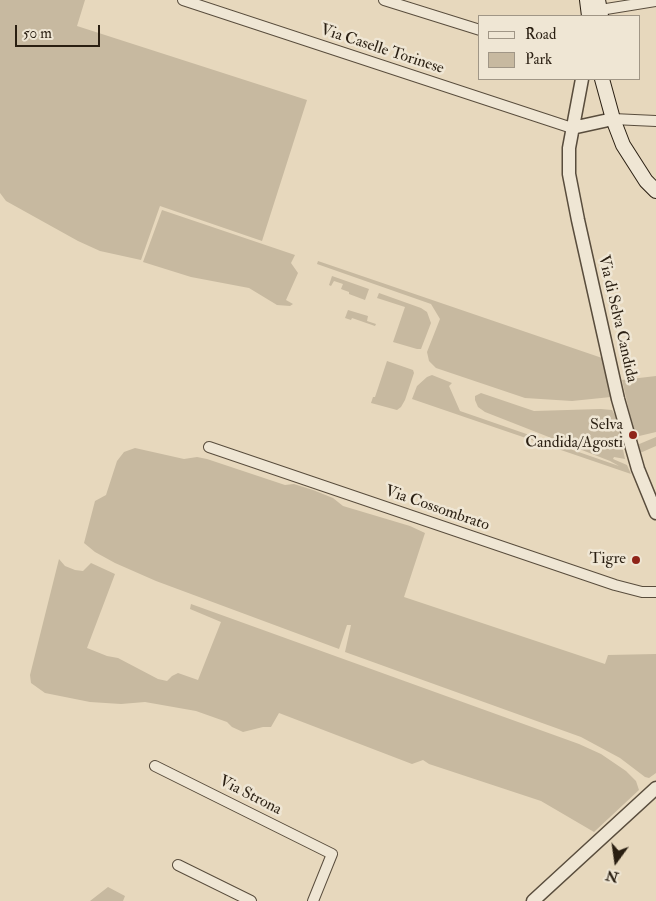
<!DOCTYPE html>
<html>
<head>
<meta charset="utf-8">
<style>
	body { margin:0 }
	#map { position:relative; width:656px; height:901px; overflow:hidden; background:#e7d8bd; font-family:"IM FELL Double Pica",serif }
	canvas { display:block }
	.legend { position:absolute; left:478px; top:15px; width:162px; height:65px; box-sizing:border-box; background:#efe6d4; border:1px solid #a09686; margin:0; padding:6px 9px; list-style:none; font-size:15px; color:#2a1f12 }
	.legend li { display:flex; align-items:center; gap:10px; height:25px }
	.legend b { width:25px; border:1px solid #a09686 }
	.north { position:absolute; left:591px; top:836px; width:50px; height:50px; -webkit-text-stroke:4px #efe6d4; paint-order:stroke; rotate:194deg; font-size:14px; font-weight:700; line-height:20px; text-align:center; color:#2a1f12 }
	.north::after { content:''; display:block; margin:auto; width:18px; height:22px; background:#2a1f12; clip-path:polygon(50% 0,100% 100%,50% 72%,0 100%) }
	.scale { position:absolute; left:15px; top:25px; width:85px; height:22px; box-sizing:border-box; border:2px solid #2a1f12; border-top:0; padding-left:6px; font-size:15px; line-height:18px; white-space:nowrap; color:#2a1f12; -webkit-text-stroke:4px #efe6d4; paint-order:stroke }
</style>
</head>
<body>
<div id="map">
<canvas width="656" height="901"></canvas>
<ul class="legend">
<li><b style="height:6px;background:#efe6d4"></b>Road</li>
<li><b style="height:14px;background:#c7b9a0"></b>Park</li>
</ul>
<div class="north">N</div>
<div class="scale">50 m</div>
</div>
<script>
const c = document.querySelector('canvas').getContext('2d');
c.lineJoin = 'round';
function fillPath(path, color) {
  c.fillStyle = color;
  c.fill(path, 'evenodd');
}
function shape(rows) {
  const path = new Path2D();
  for (const r of rows) {
    path.moveTo(r[0], r[1]);
    for (let i = 2; i < r.length; i += 2) path.lineTo(r[i], r[i + 1]);
  }
  return path;
}
function trace(path, color, width, dash) {
  c.strokeStyle = color;
  c.lineWidth = width;
  c.lineCap = dash ? 'butt' : 'round';
  c.setLineDash(dash || []);
  c.stroke(path);
}
function drawText(font, color, halo, rows, align = 'center') {
  c.font = font + ' "IM FELL Double Pica",serif';
  c.lineWidth = 5;
  c.setLineDash([]);
  c.textBaseline = 'middle';
  c.strokeStyle = halo;
  c.fillStyle = color;
  for (const [text, x, y, turn = 0] of rows) {
    c.save();
    c.translate(x, y);
    c.rotate((+turn || 0) * Math.PI / 180);
    c.textAlign = isNaN(turn) ? turn : align;
    if (halo) c.strokeText(text, 0, 0);
    c.fillText(text, 0, 0);
    c.restore();
  }
}
fillPath(shape([
	[0,0,85,0,77,26,307,100,262,241,160,206,141,260,100,251,78,241,6,201,0,193],
	[162,210,295,255,291,263,298,273,286,300,293,304,290,306,277,305,249,288,191,277,143,262],
	[318,261,605,359,611,397,572,401,525,398,436,368,429,361,427,352,440,319,431,304,317,264],
	[332,276,369,289,365,300,349,294,349,292,341,289,343,284,334,281,331,286,329,285],
	[379,293,421,308,427,312,431,323,421,349,417,349,393,342,405,307,377,298],
	[348,310,368,316,367,321,376,324,375,326,352,318,351,320,345,318],
	[387,361,413,370,414,373,405,400,401,407,397,410,371,403,373,397,375,397],
	[432,375,452,383,449,386,460,411,619,466,610,461,485,412,478,407,475,400,475,396,481,393,534,411,601,409,612,410,616,417,625,459,614,457,613,459,627,465,631,474,412,399,417,386,427,377],
	[656,376,656,432,635,437,622,380],
	[656,437,656,446,640,453,637,445],
	[135,448,184,459,197,457,207,459,285,485,294,484,313,490,333,498,343,506,410,526,425,533,404,597,605,664,608,655,656,654,656,773,649,778,645,777,620,758,581,737,345,652,351,625,347,625,339,649,156,581,115,563,95,552,84,543,95,501,106,495,117,461,124,452],
	[59,559,65,566,75,570,83,571,91,563,115,574,87,648,107,656,118,658,158,679,167,681,172,676,178,673,198,680,221,622,190,609,191,604,579,744,601,754,626,771,636,781,639,790,594,832,541,801,429,764,423,760,412,764,279,713,271,727,263,727,243,732,232,727,227,722,196,711,145,702,121,704,90,702,45,693,31,683,30,675],
	[108,887,125,896,123,901,90,901]
]), '#c7b9a0');
const minor = shape([
	[183,0,572,128],
	[384,0,480,30],
	[600,10,656,1],
	[613,119,656,121],
	[209,447,615,585,642,592,656,592],
	[155,766,332,854,313,901],
	[178,865,251,901]
]);
const tertiary = shape([
	[582,79,569,148,569,174,578,220,618,399,638,469,656,513],
	[572,128,613,119],
	[533,901,656,788]
]);
const secondary = shape([
	[587,0,589,16],
	[598,0,601,16],
	[602,79,613,119,623,145,646,181,656,191]
]);
trace(minor, '#594d3d', 12);
trace(tertiary, '#594d3d', 15);
trace(secondary, '#2a1f12', 16);
trace(minor, '#efe6d4', 10);
trace(tertiary, '#efe6d4', 12);
trace(secondary, '#efe6d4', 14);
for (const [x, y, r, color] of [
	[633,435,5,"#8f2418"],
	[636,560,5,"#8f2418"]
]) {
  const dot = new Path2D();
  dot.arc(x, y, r, 0, 2 * Math.PI);
  c.fillStyle = color;
  c.fill(dot);
  trace(dot, '#efe6d4', 2);
}
drawText('16px', '#2a1f12', '#efe6d4', [
	["Via Caselle Torinese",382,50,18],
	["Via di Selva Candida",617,319,77],
	["Via Cossombrato",437,509,19],
	["Via Strona",250,796,27]
]);
drawText('16px', '#2a1f12', '#efe6d4', [
	["Selva",623,426],
	["Candida/Agosti",623,444],
	["Tigre",626,560]
], 'right');
</script>
</body>
</html>
